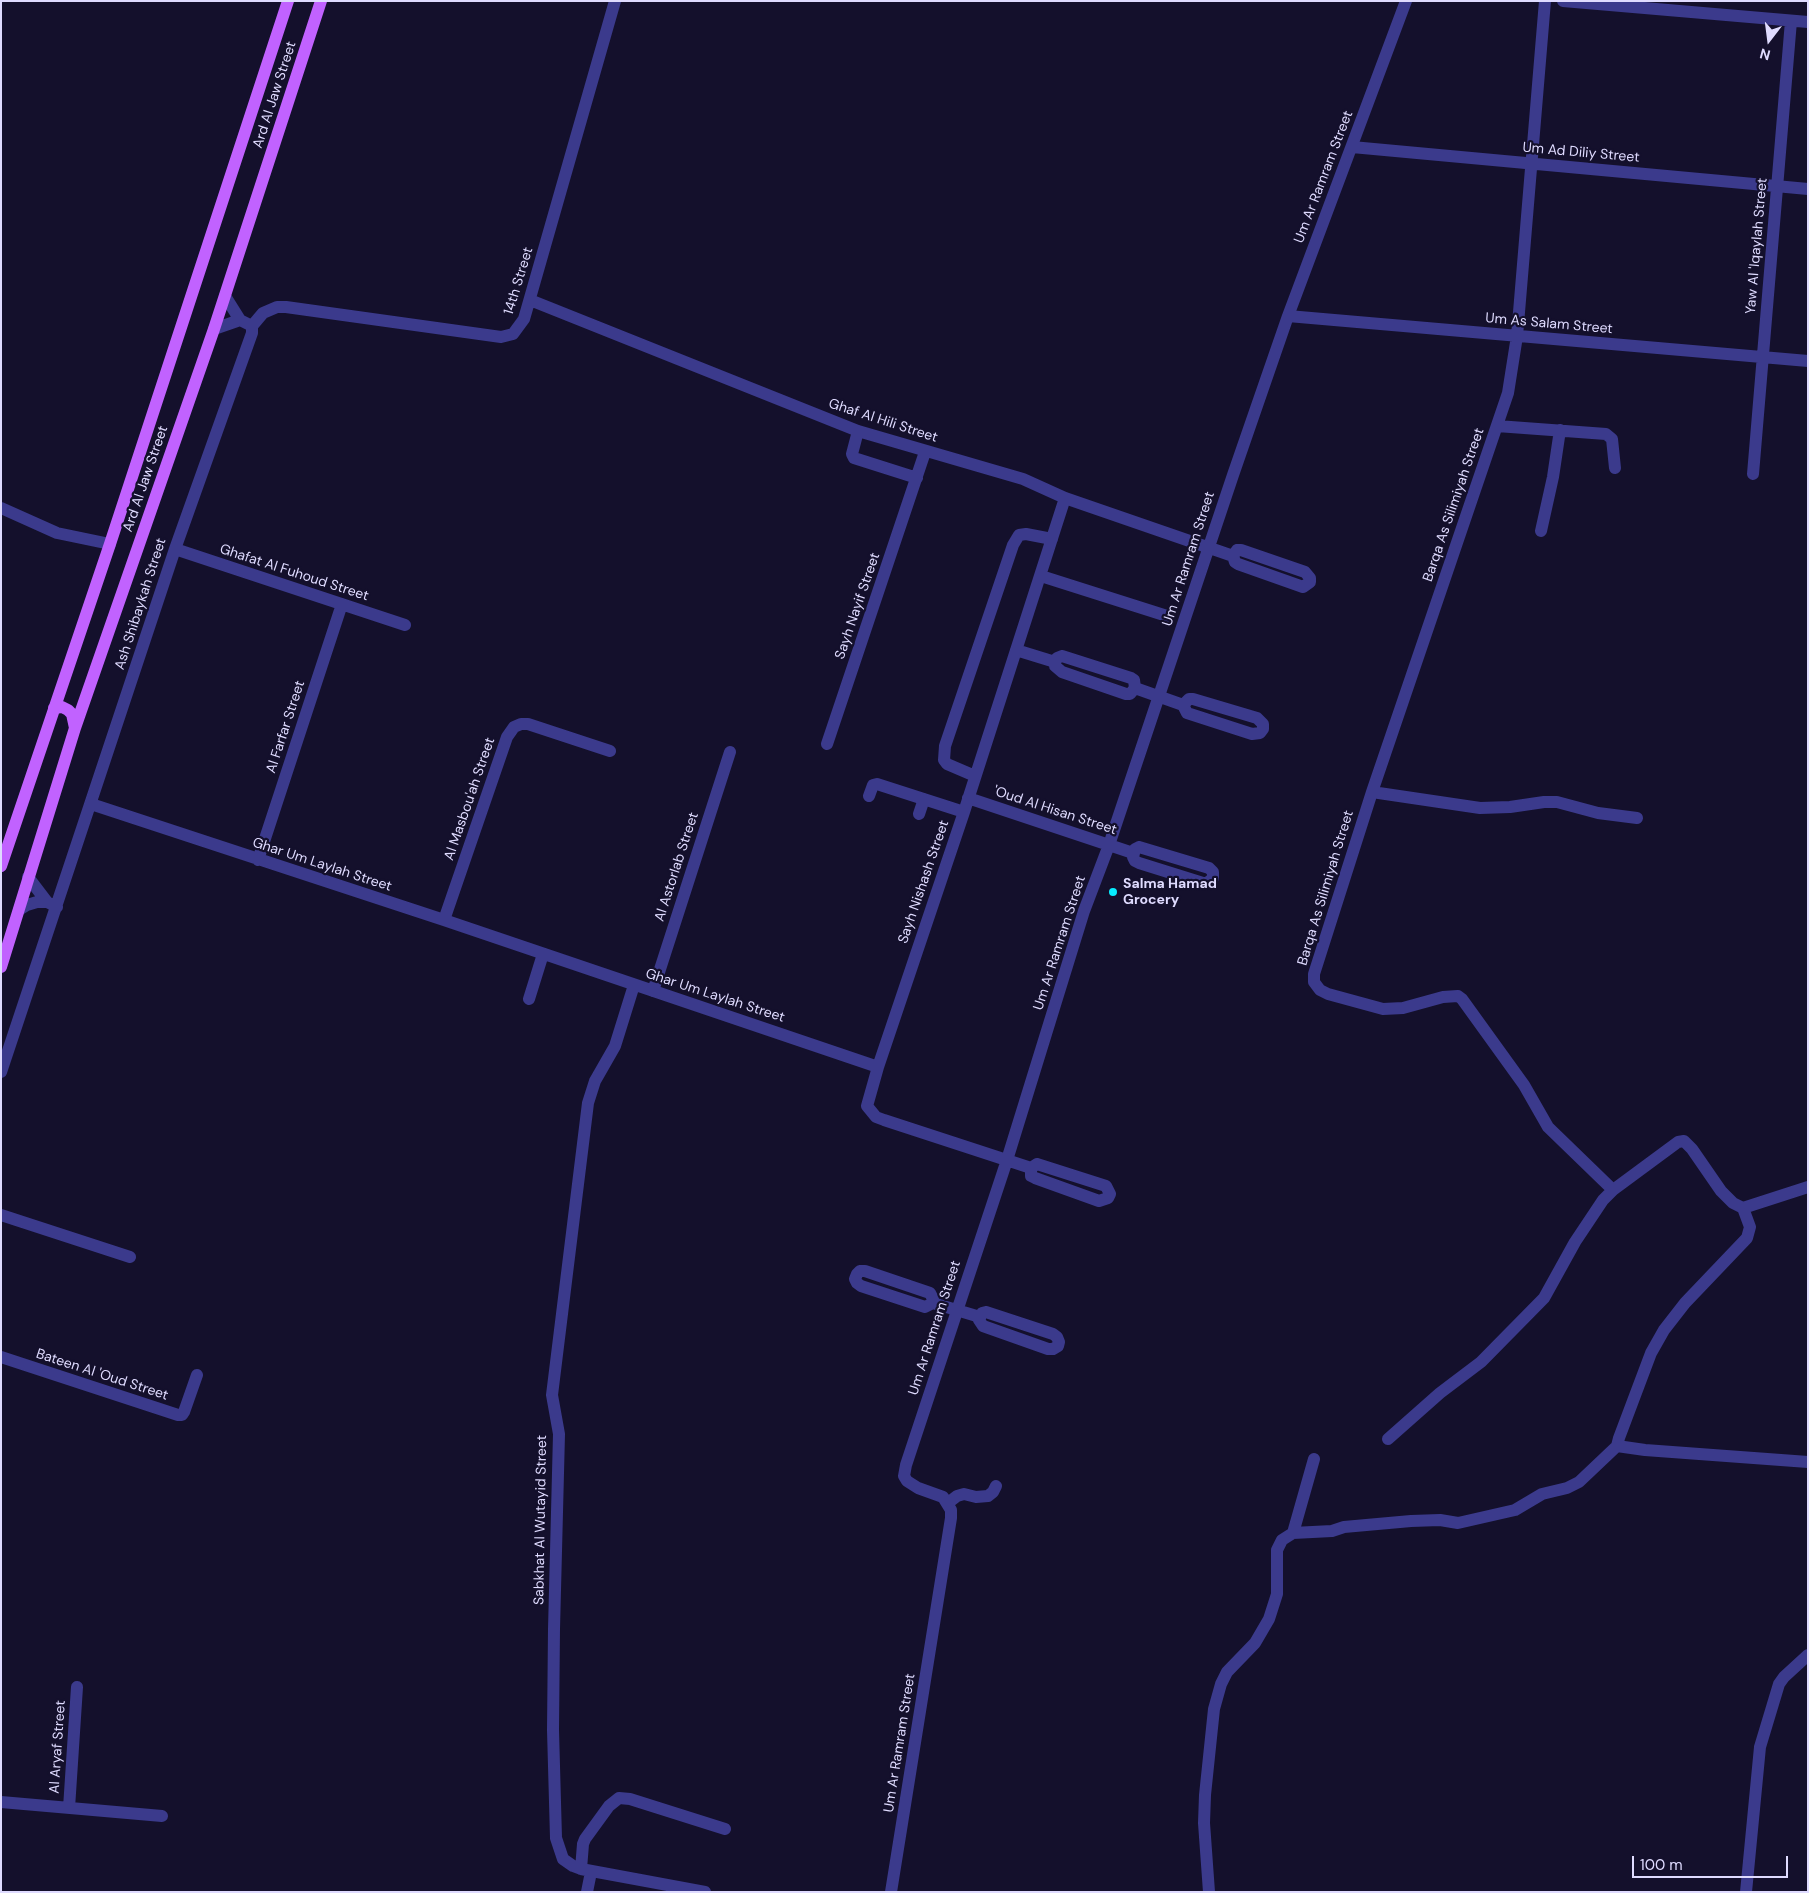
<!DOCTYPE html>
<html>
<head>
<meta charset="utf-8">
<style>
	body { margin:0 }
	#map { position:relative; width:1809px; height:1893px; overflow:hidden; background:#14102c; font-family:"DM Sans",sans-serif }
	canvas { display:block }
	.frame { position:absolute; inset:0; border:2px solid #dfdbff; pointer-events:none }
	.north { position:absolute; left:1744px; top:15px; width:50px; height:50px; -webkit-text-stroke:4px #14102c; paint-order:stroke; rotate:195deg; font-size:14px; font-weight:700; line-height:20px; text-align:center; color:#dfdbff }
	.north::after { content:''; display:block; margin:auto; width:18px; height:22px; background:#dfdbff; clip-path:polygon(50% 0,100% 100%,50% 72%,0 100%) }
	.scale { position:absolute; left:1632px; top:1856px; width:156px; height:22px; box-sizing:border-box; border:2px solid #dfdbff; border-top:0; padding-left:6px; font-size:15px; line-height:18px; white-space:nowrap; color:#dfdbff; -webkit-text-stroke:4px #14102c; paint-order:stroke }
</style>
</head>
<body>
<div id="map">
<canvas width="1809" height="1893"></canvas>
<div class="frame"></div>
<div class="north">N</div>
<div class="scale">100 m</div>
</div>
<script>
const c = document.querySelector('canvas').getContext('2d');
c.lineJoin = 'round';
function shape(rows) {
  const path = new Path2D();
  for (const r of rows) {
    path.moveTo(r[0], r[1]);
    for (let i = 2; i < r.length; i += 2) path.lineTo(r[i], r[i + 1]);
  }
  return path;
}
function trace(path, color, width, dash) {
  c.strokeStyle = color;
  c.lineWidth = width;
  c.lineCap = dash ? 'butt' : 'round';
  c.setLineDash(dash || []);
  c.stroke(path);
}
function drawText(font, color, halo, rows, align = 'center') {
  c.font = font + ' "DM Sans",sans-serif';
  c.lineWidth = 4.5;
  c.setLineDash([]);
  c.textBaseline = 'middle';
  c.strokeStyle = halo;
  c.fillStyle = color;
  for (const [text, x, y, turn = 0] of rows) {
    c.save();
    c.translate(x, y);
    c.rotate((+turn || 0) * Math.PI / 180);
    c.textAlign = isNaN(turn) ? turn : align;
    if (halo) c.strokeText(text, 0, 0);
    c.fillText(text, 0, 0);
    c.restore();
  }
}
trace(shape([
	[1545,1,1517,336,1508,393,1372,792,1314,974,1314,982,1320,990,1328,994,1383,1009,1403,1008,1443,997,1458,996,1462,999,1524,1085,1548,1127,1613,1190],
	[1563,1,1808,22],
	[1352,147,1808,189],
	[530,300,858,431,1023,479,1065,498,1233,556],
	[1288,316,1808,361],
	[252,326,263,313,277,307,286,307,501,337,513,334,524,319,615,1],
	[214,329,240,320],
	[1497,426,1606,434,1612,439,1615,468],
	[858,431,852,454,854,458,917,478],
	[1753,474,1791,21],
	[1,508,57,533,110,544],
	[1541,531,1553,477,1560,430],
	[175,549,405,625],
	[1237,550,1241,550,1305,572,1310,578,1310,582,1303,587,1238,564,1235,562,1233,556,1237,550],
	[1041,576,1167,616],
	[1016,650,1055,662],
	[1062,656,1131,678,1134,680,1135,688,1130,694,1126,694,1062,672,1055,666,1055,662,1057,658,1062,656],
	[1135,688,1183,705],
	[1189,699,1193,699,1257,718,1263,724,1263,729,1260,733,1252,734,1187,713,1183,705,1189,699],
	[827,744,925,452],
	[975,776,947,764,944,760,945,746,1013,545,1019,535,1026,534,1052,539],
	[1372,792,1480,808,1510,807,1544,802,1557,802,1598,813,1637,818],
	[869,796,873,785,877,784,964,812],
	[968,798,1133,853],
	[91,804,444,920,878,1067],
	[919,814,924,799],
	[1139,847,1209,868,1213,872,1213,878,1207,883,1203,883,1139,863,1135,861,1133,857,1135,849,1139,847],
	[258,860,342,604],
	[28,877,47,902],
	[19,910,27,905,37,902,47,902,57,907],
	[444,920,507,737,514,727,521,724,528,724,610,751],
	[634,985,615,1046,595,1081,588,1103,552,1395,559,1434,554,1629,553,1730,556,1838,563,1859,573,1866,581,1869,705,1892],
	[653,991,730,752],
	[529,999,543,954],
	[1,1072,175,549,252,333,252,326,240,320,225,296],
	[1037,1164,1106,1186,1110,1194,1108,1198,1099,1201,1035,1178,1031,1176,1031,1168,1037,1164],
	[1031,1168,884,1120,876,1117,867,1106,878,1067,964,812,1065,498],
	[1743,1208,1808,1187],
	[1,1215,130,1257],
	[860,1271,865,1271,930,1293,933,1299,933,1303,925,1307,861,1286,857,1283,855,1279,857,1274,860,1271],
	[933,1303,980,1317],
	[986,1312,1053,1334,1057,1337,1059,1342,1058,1346,1053,1349,1048,1349,983,1326,979,1320,982,1313,986,1312],
	[1,1357,178,1415,182,1415,184,1412,197,1375],
	[1388,1439,1440,1393,1481,1362,1544,1298,1575,1242,1603,1200,1613,1190,1678,1142,1684,1141,1692,1149,1721,1191,1733,1203,1743,1208,1750,1227,1747,1238,1685,1303,1664,1330,1651,1353,1619,1438,1617,1446],
	[948,1503,957,1496,964,1494,976,1497,988,1496,993,1492,996,1486],
	[1293,1533,1332,1531,1344,1527,1411,1521,1440,1520,1458,1523,1515,1510,1542,1494,1567,1488,1579,1482,1617,1446,1645,1450,1808,1462],
	[1,1802,162,1816],
	[69,1808,77,1687],
	[581,1869,583,1844,585,1839,609,1806,619,1798,630,1799,725,1829],
	[587,1892,591,1872],
	[891,1892,951,1518,951,1510,943,1497,918,1488,907,1481,904,1476,906,1465,1007,1160,1084,911,1109,845,1233,475,1288,316,1406,1],
	[1209,1892,1204,1823,1205,1795,1214,1709,1221,1684,1227,1672,1255,1643,1269,1619,1277,1594,1277,1550,1282,1540,1293,1533,1314,1459],
	[1746,1892,1760,1747,1779,1684,1784,1677,1808,1655]
]), '#3b3a8c', 12);
trace(shape([
	[54,708,62,707,68,710,72,714,75,728],
	[1,866,110,544,288,1],
	[1,967,75,728,214,329,321,1]
]), '#c162ff', 12);
for (const [x, y, r, color] of [
	[1113,892,5,"#07ecff"]
]) {
  const dot = new Path2D();
  dot.arc(x, y, r, 0, 2 * Math.PI);
  c.fillStyle = color;
  c.fill(dot);
  trace(dot, '#14102c', 2);
}
drawText('14px', '#dfdbff', '#14102c', [
	["Ard Al Jaw Street",275,95,-72],
	["Um Ad Diliy Street",1581,153,5],
	["Um Ar Ramram Street",1324,177,-69],
	["Yaw Al 'Iqaylah Street",1757,246,-85],
	["14th Street",519,281,-73],
	["Um As Salam Street",1549,324,5],
	["Ghaf Al Hili Street",883,421,18],
	["Ard Al Jaw Street",146,479,-71],
	["Barqa As Silimiyah Street",1454,505,-71],
	["Um Ar Ramram Street",1189,559,-72],
	["Ghafat Al Fuhoud Street",294,573,18],
	["Ash Shibaykah Street",141,604,-72],
	["Sayh Nayif Street",858,606,-71],
	["Al Farfar Street",286,727,-72],
	["Al Masbou'ah Street",470,799,-71],
	["'Oud Al Hisan Street",1055,811,18],
	["Ghar Um Laylah Street",322,865,18],
	["Al Astorlab Street",677,867,-72],
	["Sayh Nishash Street",924,882,-71],
	["Barqa As Silimiyah Street",1326,888,-73],
	["Um Ar Ramram Street",1060,943,-72],
	["Ghar Um Laylah Street",715,996,18],
	["Um Ar Ramram Street",935,1328,-72],
	["Bateen Al 'Oud Street",102,1375,18],
	["Sabkhat Al Wutayid Street",541,1520,-89],
	["Um Ar Ramram Street",900,1743,-81],
	["Al Aryaf Street",58,1747,-86]
]);
drawText('bold 14px', '#dfdbff', '#14102c', [
	["Salma Hamad",1123,884],
	["Grocery",1123,900]
], 'left');
</script>
</body>
</html>
